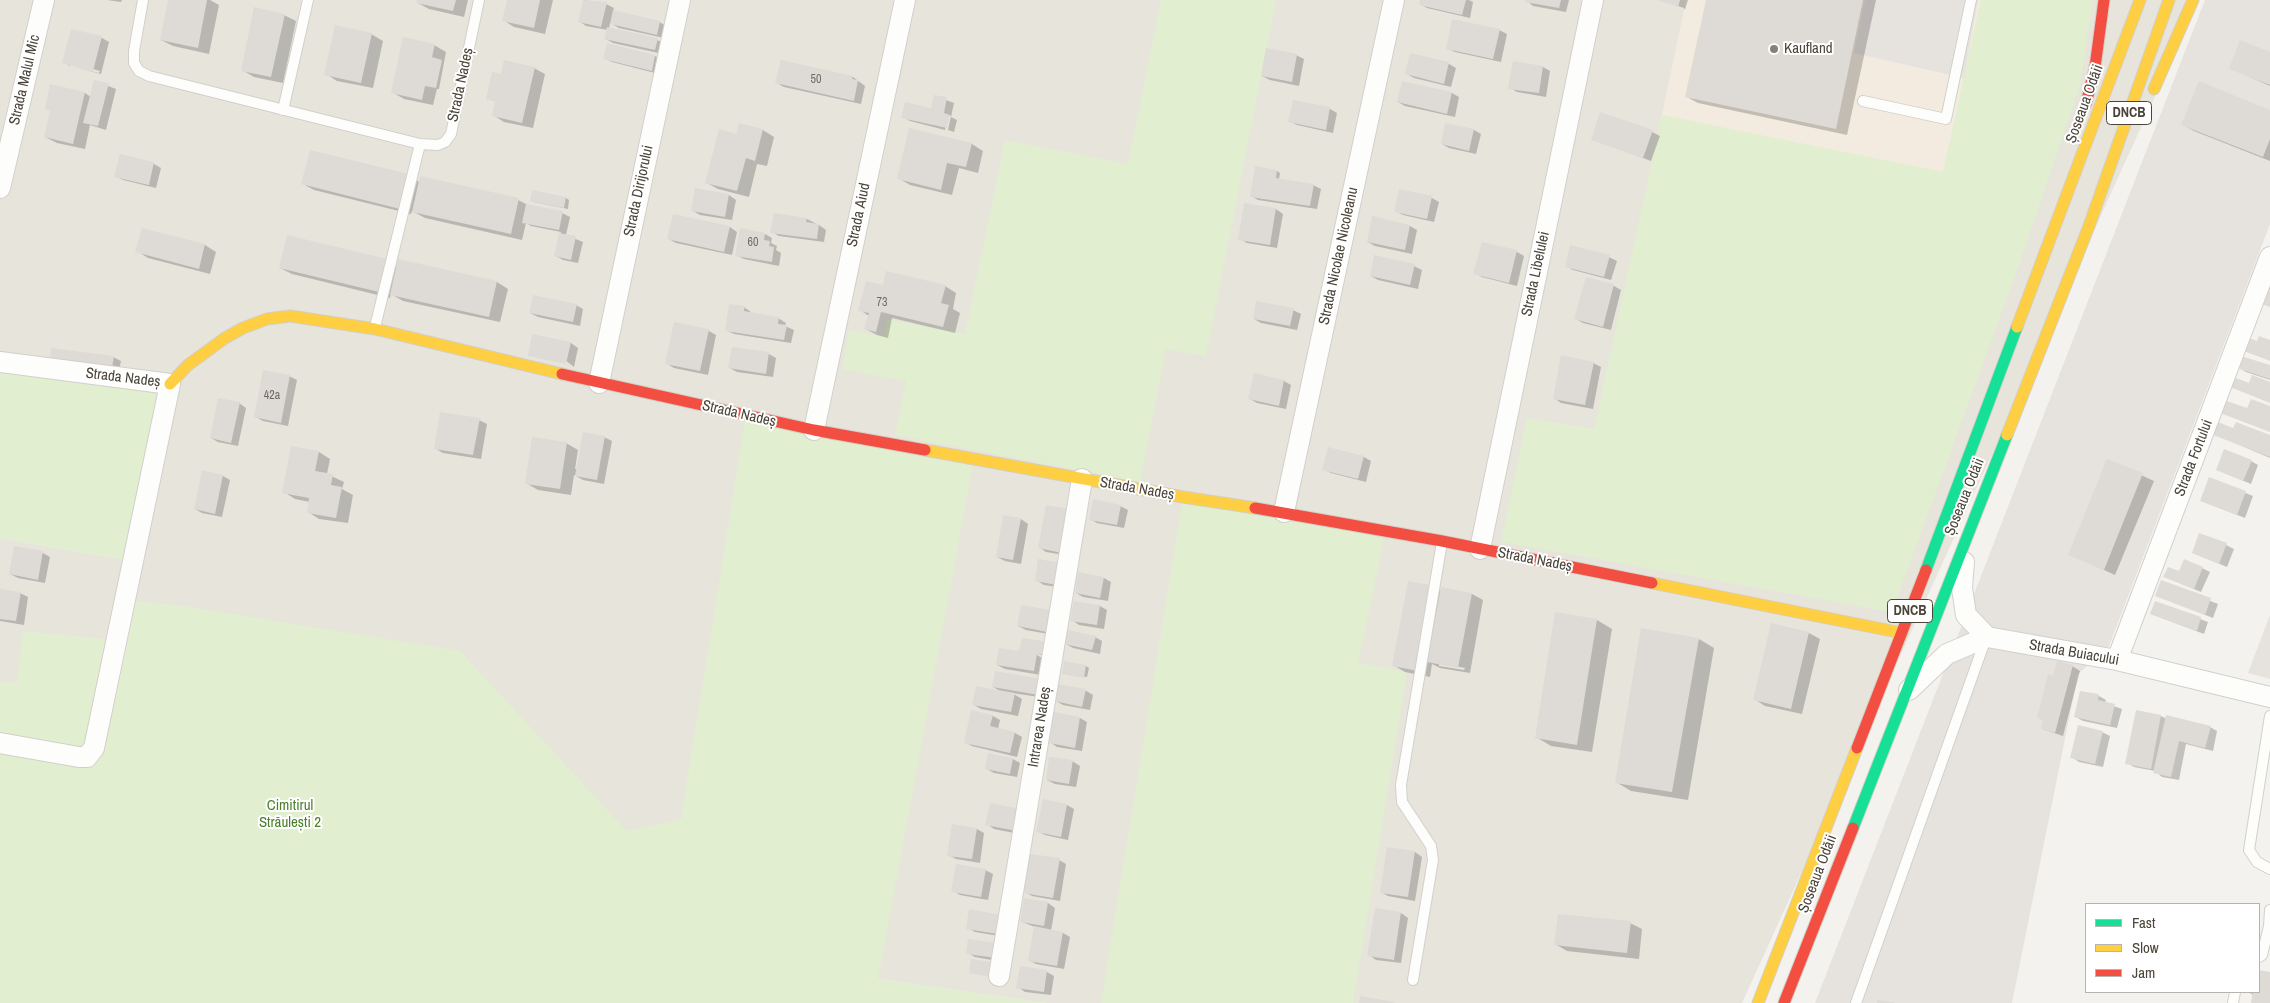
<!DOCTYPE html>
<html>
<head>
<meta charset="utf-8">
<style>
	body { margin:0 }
	#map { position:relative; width:2270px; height:1003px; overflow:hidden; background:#f4f2ee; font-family:"Archivo Narrow",sans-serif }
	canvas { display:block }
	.legend { position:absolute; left:2085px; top:903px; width:175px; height:90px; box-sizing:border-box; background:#fff; border:1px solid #b7b4b0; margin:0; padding:6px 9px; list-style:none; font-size:15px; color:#4b4439 }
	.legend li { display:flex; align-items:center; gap:10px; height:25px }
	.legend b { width:25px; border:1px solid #b7b4b0 }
</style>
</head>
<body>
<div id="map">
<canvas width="2270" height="1003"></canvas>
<ul class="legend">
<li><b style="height:6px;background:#16e098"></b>Fast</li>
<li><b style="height:6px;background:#ffcf43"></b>Slow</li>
<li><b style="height:6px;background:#f24e42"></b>Jam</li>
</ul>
</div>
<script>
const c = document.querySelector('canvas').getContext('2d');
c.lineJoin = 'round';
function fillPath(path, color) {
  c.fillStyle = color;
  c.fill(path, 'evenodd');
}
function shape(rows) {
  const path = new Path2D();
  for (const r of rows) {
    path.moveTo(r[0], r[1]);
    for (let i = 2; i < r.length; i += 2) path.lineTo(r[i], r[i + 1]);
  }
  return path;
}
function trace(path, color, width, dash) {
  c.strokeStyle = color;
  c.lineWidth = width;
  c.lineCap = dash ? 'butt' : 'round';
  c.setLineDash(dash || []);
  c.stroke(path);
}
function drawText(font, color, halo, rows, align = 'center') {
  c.font = font + ' "Archivo Narrow",sans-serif';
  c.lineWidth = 4;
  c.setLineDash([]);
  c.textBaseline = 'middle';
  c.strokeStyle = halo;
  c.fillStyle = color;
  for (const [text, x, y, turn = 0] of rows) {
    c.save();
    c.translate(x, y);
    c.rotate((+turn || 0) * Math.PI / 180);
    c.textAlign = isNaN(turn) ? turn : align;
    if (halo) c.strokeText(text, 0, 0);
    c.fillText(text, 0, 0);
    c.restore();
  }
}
fillPath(shape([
	[0,0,2199,0,1742,1003,1046,1003,583,937,136,601,126,641,17,684,0,682,0,538,132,561,0,362]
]), '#e7e4dc');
fillPath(shape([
	[1686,0,2093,0,2019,265,1646,191]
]), '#f3ebdf');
fillPath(shape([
	[2205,0,2270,0,2270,224,2109,646,2078,674,2012,1003,1815,1003],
	[2270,615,2270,679,2248,673]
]), '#e6e2de');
fillPath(shape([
	[1161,0,1276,0,1206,356,1166,349,1140,482,895,435,906,381,842,369,849,330,884,337,887,319,965,334,1005,140,1128,164],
	[1981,0,2093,0,2080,85,2019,265,1892,612,1501,542,1527,418,1594,429,1662,115,1943,172],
	[0,362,170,384,132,561,0,538],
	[745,420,974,459,878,979,1046,1003,0,1003,0,682,17,683,23,631,126,641,111,720,136,601,183,606,460,651,627,831,681,819],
	[1183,497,1386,531,1358,663,1407,672,1353,1003,1101,1003]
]), '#e1eecf');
fillPath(shape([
	[1865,0,1978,0,1964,78,1854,53]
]), '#e6e3df');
fillPath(shape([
	[107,0,122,0,121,2],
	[170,0,210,0,219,5,209,54,173,46,161,40],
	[418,0,468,0,464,17,429,9,418,3],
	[508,0,553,0,545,34,514,27,503,20],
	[584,0,606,4,614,8,613,11,659,22,667,26,664,38,619,28,610,23,609,29,657,40,665,44,663,54,613,43,606,39,608,30,586,26,579,21],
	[1421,0,1469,0,1473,2,1470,18,1427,8,1420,4],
	[1526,0,1569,0,1566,12,1533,6],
	[1660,0,1688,0,1685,10,1684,8],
	[1707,0,1876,0,1847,135,1698,103,1687,97],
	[284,15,296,21,283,83,254,77,242,70],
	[72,30,102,38,109,42,101,74,70,66,99,73,100,71,70,63,70,66,64,62],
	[1499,30,1507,34,1501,62,1455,52,1447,48],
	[371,34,383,41,373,88,337,81,326,74],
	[434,45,446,52,439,89,437,89,433,105,404,99,392,92],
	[2270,53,2270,86,2230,68],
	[1296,55,1304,59,1299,86,1270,80,1262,76],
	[655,56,662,60,659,74,612,62,604,58],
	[782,61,853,77,865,86,861,104,784,87,777,83],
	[1449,64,1456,68,1451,87,1414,78,1407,74],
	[1543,67,1550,71,1546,97,1517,92,1510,88],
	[534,68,545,74,533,128,504,122,493,115,496,101,491,100,502,76],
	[95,81,116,89,106,130,90,125,85,149,57,143,45,137,51,112,51,85,85,93,91,97],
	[1403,82,1452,93,1459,97,1455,117,1405,106,1398,102],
	[935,96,954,103,951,117,957,120,954,132,948,130,951,116,948,116,945,130,910,121,903,117,932,109],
	[1294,101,1330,109,1337,113,1333,133,1297,125,1289,121],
	[2270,111,2270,161,2194,131,2183,125],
	[763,130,774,137,767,166,757,164,749,197,718,189,707,183,737,135],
	[910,130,972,144,983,151,978,173,959,168,952,195,910,185,898,178],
	[1474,130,1481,134,1476,154,1449,148,1442,144],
	[1652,132,1660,136,1651,161,1592,139],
	[121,155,154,164,161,168,156,188,123,180,115,176],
	[1256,168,1277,171,1280,173,1279,179,1313,185,1321,189,1317,209,1258,200,1251,196],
	[408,176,420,182,518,200,530,206,562,213,570,217,566,235,583,242,578,263,563,260,556,256,561,232,531,226,526,223,522,240,425,218,412,211,411,214,314,190,303,184],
	[696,190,729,195,736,200,732,220,700,215,693,211],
	[533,191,566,198,569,200,568,209,534,202,531,200],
	[1432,198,1439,202,1434,222,1403,215,1395,211],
	[1276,209,1283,214,1277,248,1247,243,1240,239],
	[775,214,807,219,819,225,826,230,824,242,779,236,772,232],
	[1373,218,1410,226,1417,230,1412,254,1375,246,1368,242],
	[730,227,737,232,732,255,676,243,669,239],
	[142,229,205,245,216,252,210,274,148,258,137,251],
	[765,234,772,238,771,243,777,246,776,250,781,253,779,266,744,259,736,255],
	[1483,243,1517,252,1524,256,1517,286,1482,277,1475,273],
	[1609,257,1617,261,1611,280,1573,270,1566,266],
	[386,260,398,267,497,282,508,289,500,322,403,301,391,294,390,298,292,274,280,268],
	[1414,266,1422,270,1418,289,1378,280,1371,276],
	[1587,278,1614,286,1621,290,1611,330,1583,323,1576,319],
	[945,286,956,293,953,309,960,313,955,333,892,318,888,338,877,335,866,329,869,316,860,310,884,287],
	[576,305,583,309,580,326,538,317,530,313],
	[744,307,751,312,751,314,778,318,786,323,785,326,794,330,791,343,734,334,726,330],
	[1293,310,1301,314,1297,330,1261,323,1254,319],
	[675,323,709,331,716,335,708,375,674,368,666,363],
	[533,335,571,343,578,348,574,367],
	[769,354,776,358,773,377,737,372,730,368],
	[113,357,121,361,119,371,59,364],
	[1593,363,1601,367,1593,409,1561,403,1554,398],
	[2238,367,2270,367,2270,380,2246,372],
	[289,376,297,380,288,426,263,421,256,417],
	[1284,381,1291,385,1286,409,1257,403,1250,399],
	[239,403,246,408,238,446,218,442,211,438],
	[479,420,487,424,481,459,443,453,436,449],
	[2234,429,2270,437,2270,458,2214,434],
	[604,437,612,441,604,484,583,480,574,475,571,495,538,490,526,483,566,443,578,450,575,469,577,469],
	[319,452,330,459,327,474,344,482,342,489,353,495,348,523,319,519,308,512,310,502,295,499,284,492],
	[1364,457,1371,461,1366,482,1331,473,1323,469],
	[2108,460,2154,481,2115,575,2069,554],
	[2251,461,2258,465,2251,484,2218,470],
	[223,476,230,480,222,517,202,513,195,509],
	[2210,479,2253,496,2245,518,2209,504],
	[1120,506,1128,510,1124,528,1097,523,1090,519],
	[1077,515,1070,556,1046,552,1039,547],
	[1021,519,1028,524,1021,564,1005,561,997,557],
	[2226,545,2234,549,2227,567,2193,553],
	[43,553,50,557,45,583,18,578,10,574],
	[1039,561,1064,588,1044,585,1036,580],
	[2202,568,2210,572,2201,592,2165,577],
	[1104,578,1111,582,1108,601,1083,597,1076,593],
	[2162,582,2218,604,2213,618,2157,596],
	[1434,587,1441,591,1472,594,1483,600,1470,673,1440,668,1432,664,1430,677,1405,672,1393,665],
	[1439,663,1465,668,1464,670,1439,666],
	[0,590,20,593,28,597,24,625,0,621],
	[1075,602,1100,606,1107,610,1104,629,1079,625,1072,620],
	[2155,602,2208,622,2204,634,2151,614],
	[1022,606,1054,635,1026,630,1018,626],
	[1597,620,1612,629,1592,752,1551,746,1536,737],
	[1809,633,1820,639,1802,714,1765,706,1754,699],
	[1095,637,1102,641,1100,654,1073,648,1066,644],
	[1023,639,1050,656,1035,654,1044,659,1041,675,1005,669,997,665,1026,653],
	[1699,639,1714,648,1688,800,1631,791,1616,782],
	[1086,666,1089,668,1087,677,1065,673],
	[2072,666,2080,671,2063,736,2042,729,2044,720,2038,717,2054,677],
	[996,672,1046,698,1012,693,1022,699,1018,716,981,709,974,705,1002,692,993,687],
	[1085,690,1093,695,1090,710,1063,705,1056,701],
	[2099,696,2106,700,2105,703,2122,709,2117,728,2083,721,2076,717],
	[972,711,993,716,1000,720,998,729,1015,733,1022,737,1017,757,972,746,965,742],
	[2137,711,2161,716,2167,719,2210,727,2217,731,2213,751,2186,744,2179,780,2162,777,2155,771,2134,767,2127,763],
	[1080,718,1087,722,1082,751,1057,747,1050,742],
	[2102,732,2110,736,2103,767,2079,762,2072,757],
	[1013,759,1020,763,1017,777,994,773,987,769],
	[1072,761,1080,766,1076,787,1055,784,1047,780],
	[991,805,1024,835,994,829,987,824],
	[1067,805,1074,809,1068,840,1045,835,1037,831],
	[977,829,984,833,980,863,956,859,949,855],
	[1388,848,1415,852,1422,857,1415,901,1388,896,1381,892],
	[1059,860,1066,864,1060,901,1032,896,1025,892],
	[985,870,993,874,988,900,960,895,953,891],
	[1025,900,1048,903,1055,908,1051,931,1063,933,1070,937,1064,969,1036,964,1029,960,1035,927,1022,922],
	[1376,910,1401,913,1408,918,1401,963,1376,960,1369,955],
	[970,911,1006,937,975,932,968,928],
	[1630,923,1642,929,1639,959,1567,951,1555,944],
	[969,941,1003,962,975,957,968,953],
	[2259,971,2270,973,2270,1003,2252,1003,2253,995,2248,992,2259,992],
	[1047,972,1054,976,1051,995,1025,992,1018,987]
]), '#0003');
fillPath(shape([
	[168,0,207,0,198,48,160,40],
	[417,0,456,0,453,11,416,3],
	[507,0,540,0,534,28,502,21],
	[583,0,607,2,601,27,578,22],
	[1420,0,1466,0,1462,15,1419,5],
	[1525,0,1561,0,1559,8,1525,2],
	[1657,0,1680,0,1678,7],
	[1706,0,1863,0,1836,129,1685,97],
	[254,7,285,14,271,77,241,71],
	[613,10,660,21,657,35,610,24],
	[1452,19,1500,29,1493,59,1446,49],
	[335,25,372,33,361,83,324,75],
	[607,27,658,38,655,50,604,39],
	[71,29,102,36,93,71,62,63],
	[403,37,435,44,432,57,442,60,436,88,425,86,422,100,391,93],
	[2240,40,2270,52,2270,85,2229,69],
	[607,43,655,55,652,71,603,59],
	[1266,48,1297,54,1292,82,1261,76],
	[1410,53,1449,62,1444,84,1405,74],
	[504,60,535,67,522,123,492,116,495,101,486,99,492,72,501,74],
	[781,60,853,76,852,79,858,80,854,101,775,83],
	[1513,61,1543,66,1539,93,1508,89],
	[94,80,109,83,98,126,83,123],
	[1402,81,1452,92,1447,114,1397,102],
	[2199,81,2270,110,2270,139,2263,157,2181,125],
	[50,84,85,92,73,144,44,137,50,111,45,109],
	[934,95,947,97,944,113,950,115,947,128,901,118,905,102,931,108],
	[1293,100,1330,107,1326,130,1288,122],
	[1600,112,1653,130,1643,158,1591,140],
	[739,123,763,129,755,161,746,158,737,191,705,183,719,129,736,134],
	[1445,123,1474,129,1469,151,1441,144],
	[909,128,972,143,966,167,947,163,941,190,897,179],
	[310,150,409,174,400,209,301,184],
	[120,154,154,162,149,185,114,177],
	[1255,166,1277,170,1276,178,1314,184,1310,206,1250,197],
	[420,176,519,198,511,234,412,212],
	[695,188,729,194,725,217,691,211],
	[1399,189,1432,196,1427,219,1394,212],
	[532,190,566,197,564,208,530,201],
	[1244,203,1276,208,1270,245,1238,240],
	[526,204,563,211,559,230,522,223],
	[774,213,807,218,806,222,819,224,817,239,770,233],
	[673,214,730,226,724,252,667,239],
	[1372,216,1410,225,1405,250,1367,242],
	[142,228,205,244,199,269,135,252],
	[740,228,765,233,764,240,770,241,769,246,774,247,772,262,735,256],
	[559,233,576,236,571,260,554,256],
	[287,235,387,259,379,292,279,268],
	[1482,242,1517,250,1509,283,1473,274],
	[1570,245,1610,255,1604,277,1565,267],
	[1374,255,1415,264,1410,285,1370,276],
	[398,259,497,281,489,317,390,295],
	[886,271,946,285,941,303,949,305,943,327,881,312,876,332,864,329,869,313,858,311,866,281,883,285],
	[1586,277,1614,284,1603,327,1574,319],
	[2270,285,2270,307,2262,304],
	[533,295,577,304,573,322,529,313],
	[1256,301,1294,308,1290,326,1253,319],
	[729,304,745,306,744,311,779,317,778,324,787,325,784,340,725,331],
	[674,322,709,329,700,371,665,364],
	[532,334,571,342,566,364,528,356],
	[2259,336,2270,340,2270,361,2244,351,2249,338,2257,341],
	[732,347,769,352,766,374,728,368],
	[51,348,114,356,112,368,50,360],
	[1561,355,1594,362,1585,405,1553,399],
	[2241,356,2270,365,2270,379,2237,368],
	[263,370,290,375,281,423,254,417],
	[1254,373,1284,380,1279,406,1248,399],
	[2252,375,2270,382,2270,403,2230,387,2233,377,2249,383],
	[218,398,240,402,231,443,210,438],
	[2251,399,2270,406,2270,432,2220,413,2224,400,2247,408],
	[440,412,480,418,473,455,434,449],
	[2218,422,2233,428,2236,422,2270,435,2270,457,2213,435],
	[583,432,605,436,597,480,575,476],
	[532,437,567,442,560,489,525,484],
	[291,446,319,451,315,471,333,474,331,485,342,487,336,518,307,513,309,498,282,493],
	[1328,447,1364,456,1358,479,1322,470],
	[2224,449,2252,460,2243,481,2216,470],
	[2107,459,2143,473,2104,570,2068,555],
	[202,470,223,475,215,514,194,509],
	[2209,477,2246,491,2237,515,2200,501],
	[1093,499,1121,505,1117,525,1089,520],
	[1046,505,1070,509,1062,553,1038,548],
	[1003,515,1021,518,1013,560,996,557],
	[2199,533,2227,543,2219,564,2192,553],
	[14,546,43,551,38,580,9,574],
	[1038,559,1061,563,1057,585,1035,581],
	[2184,559,2203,567,2194,589,2163,577,2168,567,2179,571],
	[1078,572,1104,577,1100,598,1075,593],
	[2161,580,2211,598,2205,615,2155,596],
	[1408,581,1435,586,1418,671,1392,666],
	[1441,587,1472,593,1458,668,1427,662],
	[0,589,21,592,16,621,0,619],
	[1074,601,1100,605,1097,625,1070,621],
	[2155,601,2201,617,2197,631,2150,614],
	[1021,605,1051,610,1047,632,1017,626],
	[1555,612,1597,619,1577,745,1535,738],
	[1771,623,1809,632,1791,709,1753,700],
	[1641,628,1699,638,1672,792,1615,783],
	[1067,630,1096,636,1092,650,1064,644],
	[1022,638,1049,642,1047,655,1037,654,1034,671,996,665,999,648,1019,651],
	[1064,661,1086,665,1084,678,1062,674],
	[2057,661,2073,665,2055,733,2041,729,2043,719,2037,718,2048,674,2053,676],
	[995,671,1042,679,1039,695,992,687],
	[1057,684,1086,689,1082,707,1054,701],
	[976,686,1015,693,1011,712,972,705],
	[2080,691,2099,694,2098,700,2115,704,2110,725,2074,717],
	[971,710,993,715,990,726,1015,732,1010,753,964,743],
	[2136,710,2161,715,2151,769,2125,764],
	[1054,712,1080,717,1075,748,1049,743],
	[2166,715,2211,726,2205,748,2179,741,2171,777,2153,773],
	[2078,725,2103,731,2095,764,2070,758],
	[988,753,1013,758,1010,774,985,769],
	[1049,757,1073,760,1069,784,1046,780],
	[1043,799,1067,804,1061,837,1036,832],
	[990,803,1021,809,1017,831,985,825],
	[952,824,977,828,972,859,947,856],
	[1387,847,1415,851,1408,897,1380,893],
	[1030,854,1060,858,1053,898,1023,893],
	[956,864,986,869,981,897,951,892],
	[1024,898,1048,902,1044,926,1020,922],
	[1375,908,1401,912,1394,960,1367,956],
	[969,909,1001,915,998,934,966,929],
	[1558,914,1631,921,1627,953,1554,945],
	[1034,926,1063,932,1057,966,1028,961],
	[968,939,998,943,996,958,966,954],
	[971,959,993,962,991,977,969,973],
	[1020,966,1047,970,1044,992,1016,988],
	[2259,970,2270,972,2270,1003,2251,1003,2253,992,2259,992],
	[1360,996,1395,1002,1394,1003,1359,1003],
	[1877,1000,1894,1002,1894,1003,1877,1003]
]), '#dedbd6');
const lane = shape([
	[143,0,134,51,134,63,139,71,149,76,420,144,438,145,445,142,451,134,479,0],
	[1863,101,1946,119,1971,0],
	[283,110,308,0],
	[375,327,420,144],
	[2270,716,2249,850,2257,862,2270,869],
	[2259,957,2262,955,2269,926,2270,910],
	[1413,980,1433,860,1431,846,1402,802,1401,785,1442,542],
	[1856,1003,1986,638],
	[2233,1003,2235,992]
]);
const street = shape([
	[0,188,44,0],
	[0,362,170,384,94,748,87,757,79,757,0,743],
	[599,383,680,0],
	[814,430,905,0],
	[1284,512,1394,0],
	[1480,549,1593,0],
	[1964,562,1962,588,1966,615,1987,637,2117,660,2270,697],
	[2117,660,2270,257],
	[1909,690,1947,654,1987,637],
	[999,976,1082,479]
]);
const fast = shape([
	[1926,570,2017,327],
	[1853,828,2007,435]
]);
const slow = shape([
	[2154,89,2193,0],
	[2017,327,2140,0],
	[170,384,188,365,225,338,243,328,267,319,290,316,375,329,562,374],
	[2007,435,2089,226,2169,0],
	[925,450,1183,497,1255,508],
	[1652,583,1902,633],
	[1758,1003,1857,748]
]);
const jam = shape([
	[2086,104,2095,67,2104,0],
	[562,374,814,430,925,450],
	[1255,508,1442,541,1652,583],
	[1857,748,1926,570],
	[1784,1003,1853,828]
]);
trace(lane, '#d2d0cb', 12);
trace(street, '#d2d0cb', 22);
trace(fast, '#d3cfc5', 13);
trace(slow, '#d3cfc5', 13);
trace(jam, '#d3cfc5', 13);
trace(lane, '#fdfdfc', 10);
trace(street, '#fdfdfc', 20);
trace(fast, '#16e098', 11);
trace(slow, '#ffcf43', 11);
trace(jam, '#f24e42', 11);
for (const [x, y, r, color] of [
	[1774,49,5,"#868178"]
]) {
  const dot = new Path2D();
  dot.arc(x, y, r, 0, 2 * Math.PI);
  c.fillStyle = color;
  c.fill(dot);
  trace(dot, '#fff', 2);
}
drawText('12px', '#706a61', null, [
	["50",816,80],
	["60",753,243],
	["73",882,303],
	["42a",272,396]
]);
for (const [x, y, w] of [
	[2129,113,45],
	[1910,611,45]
]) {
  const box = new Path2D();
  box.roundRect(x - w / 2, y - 11.5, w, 23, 4);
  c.fillStyle = '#fff';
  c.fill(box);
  trace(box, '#4b4439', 1);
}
drawText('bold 14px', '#4b4439', null, [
	["DNCB",2129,113],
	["DNCB",1910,611]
]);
drawText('15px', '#4b4439', '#fff', [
	["Kaufland",1784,49]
], 'left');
drawText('15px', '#4b4439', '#fff', [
	["Strada Malul Mic",25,80,-77],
	["Strada Nadeș",461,85,-78],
	["Șoseaua Odăii",2085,104,-70],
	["Strada Dirijorului",639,191,-78],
	["Strada Aiud",859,215,-78],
	["Strada Nicolae Nicoleanu",1339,256,-78],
	["Strada Libelulei",1536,274,-78],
	["Strada Nadeș",123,378,7],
	["Strada Nadeș",739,414,13],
	["Strada Fortului",2194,458,-69],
	["Strada Nadeș",1137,489,10],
	["Șoseaua Odăii",1965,497,-68],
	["Strada Nadeș",1535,560,11],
	["Strada Buiacului",2074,653,10],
	["Intrarea Nadeș",1040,727,-81],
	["Șoseaua Odăii",1818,874,-69]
]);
drawText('15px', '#4a7f2a', '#fff', [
	["Cimitirul",290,806],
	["Străulești 2",290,823]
]);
</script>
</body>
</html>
